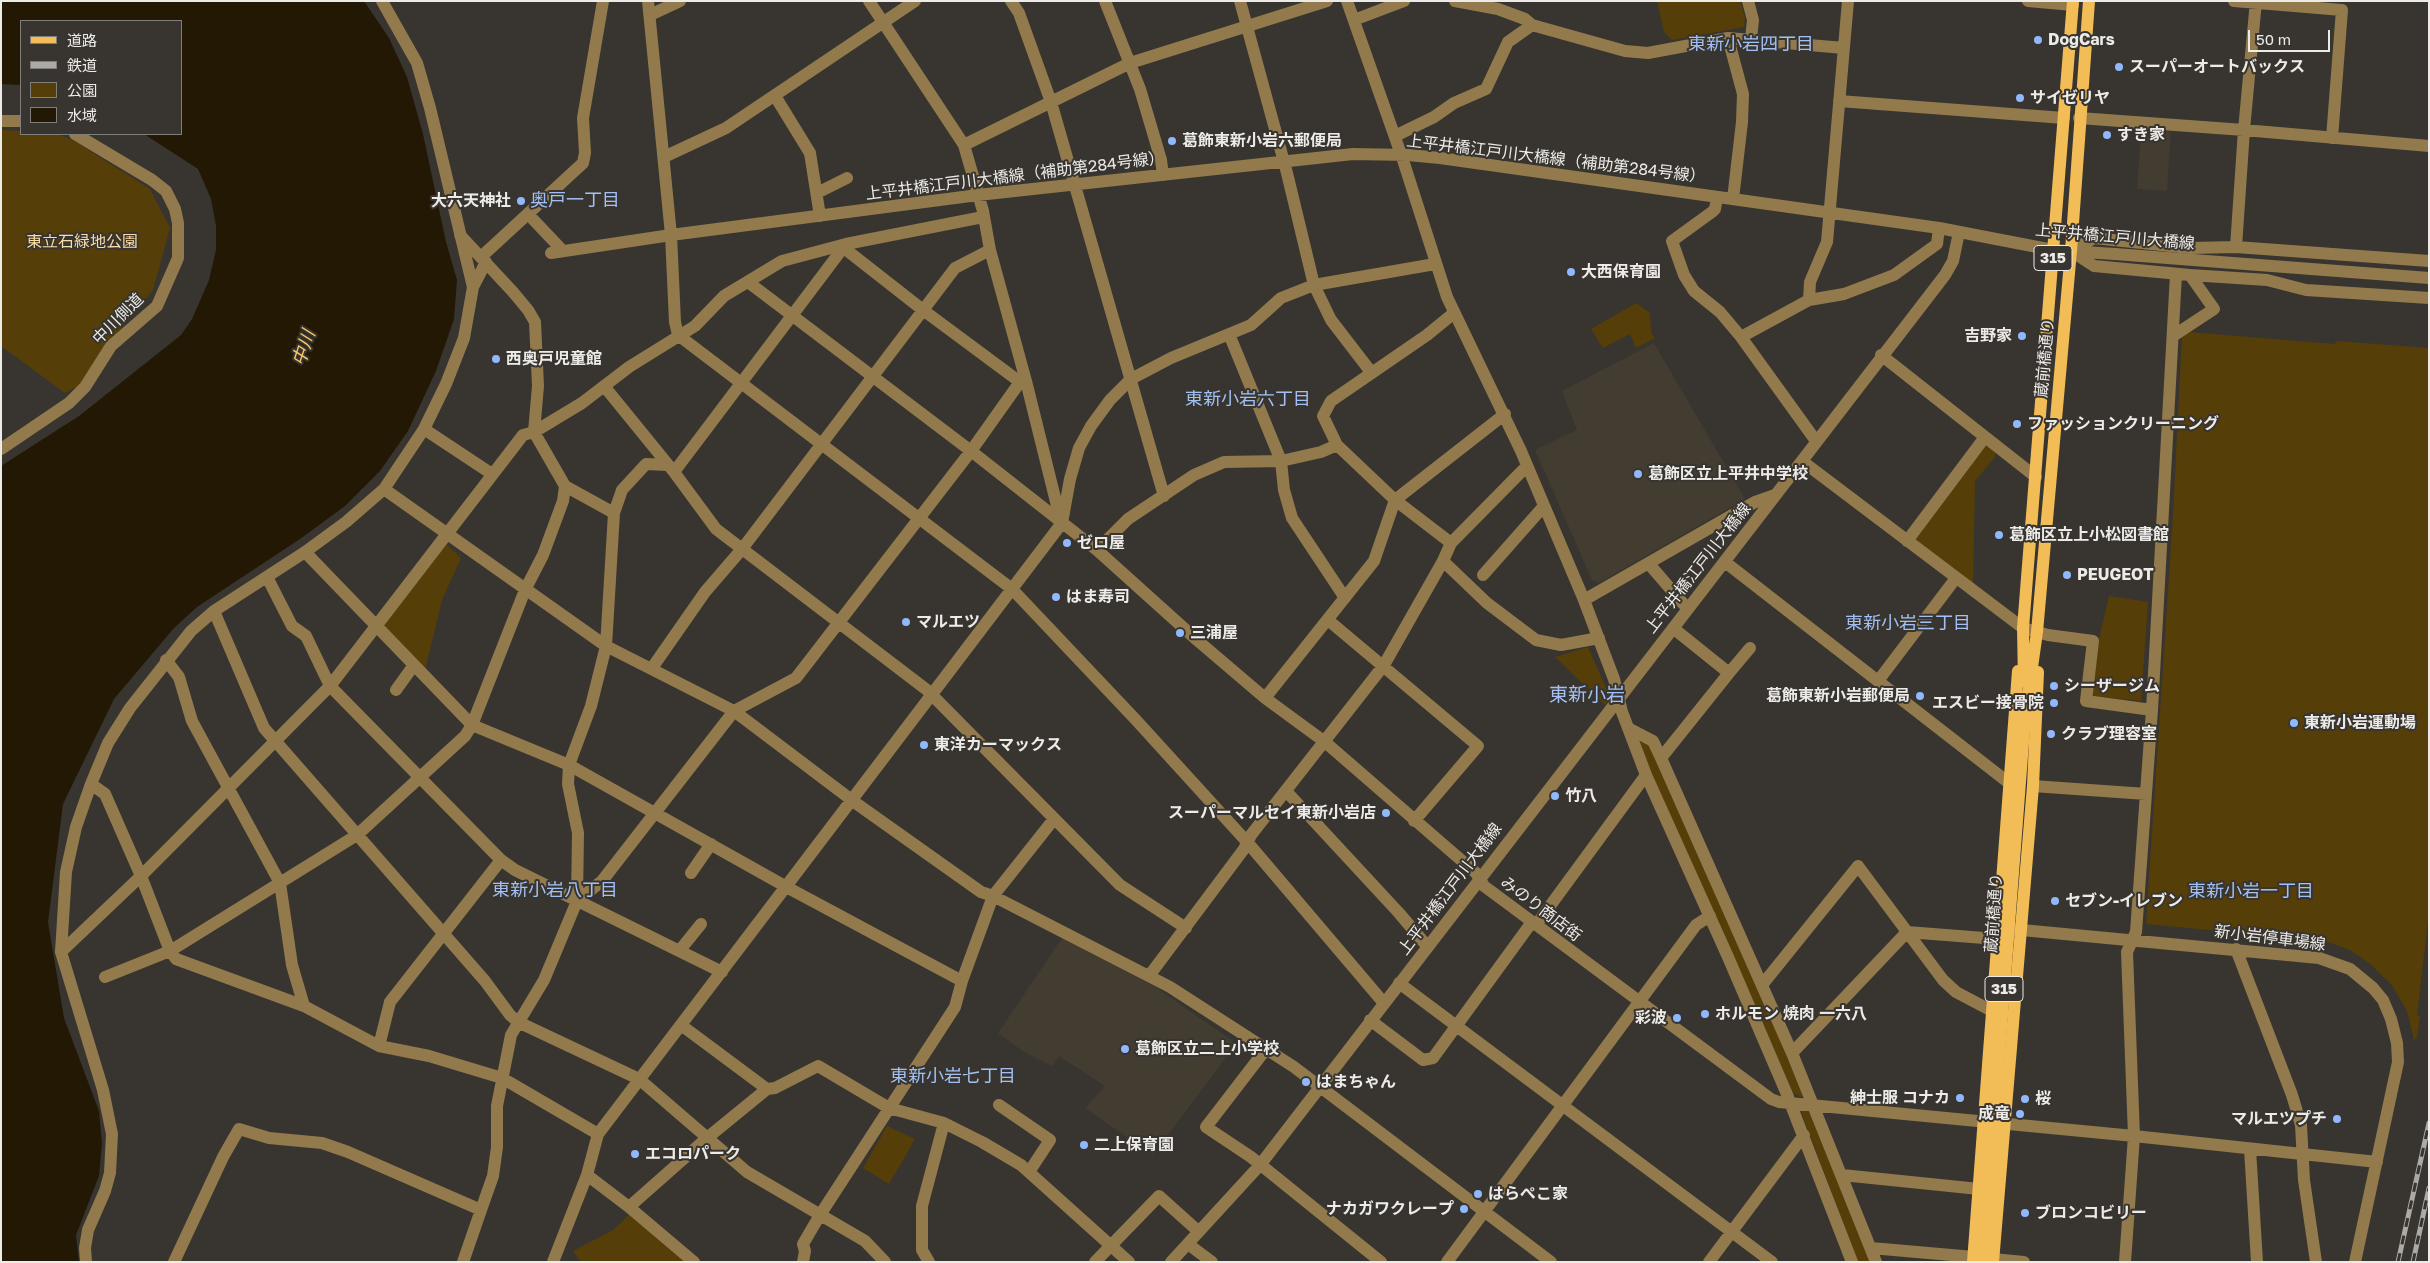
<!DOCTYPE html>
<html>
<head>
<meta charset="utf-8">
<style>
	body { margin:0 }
	#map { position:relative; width:2430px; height:1263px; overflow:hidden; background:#383530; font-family:"Golos Text","Noto Sans JP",sans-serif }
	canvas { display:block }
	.frame { position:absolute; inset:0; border:2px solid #edebe8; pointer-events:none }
	.legend { position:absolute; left:20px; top:20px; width:162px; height:115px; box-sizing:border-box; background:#383530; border:1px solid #807e7a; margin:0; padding:6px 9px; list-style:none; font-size:15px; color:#edebe8 }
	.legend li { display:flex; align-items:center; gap:10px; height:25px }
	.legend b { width:25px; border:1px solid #807e7a }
	.scale { position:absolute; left:2248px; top:30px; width:82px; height:22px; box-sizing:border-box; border:2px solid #edebe8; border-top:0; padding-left:6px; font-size:15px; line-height:18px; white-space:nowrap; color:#edebe8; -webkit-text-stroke:4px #383530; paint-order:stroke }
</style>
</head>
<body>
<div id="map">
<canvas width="2430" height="1263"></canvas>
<div class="frame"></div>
<ul class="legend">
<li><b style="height:6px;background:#f2bd56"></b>道路</li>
<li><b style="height:6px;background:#acaaa6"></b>鉄道</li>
<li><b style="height:14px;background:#563e08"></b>公園</li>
<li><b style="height:14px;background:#231804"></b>水域</li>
</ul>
<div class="scale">50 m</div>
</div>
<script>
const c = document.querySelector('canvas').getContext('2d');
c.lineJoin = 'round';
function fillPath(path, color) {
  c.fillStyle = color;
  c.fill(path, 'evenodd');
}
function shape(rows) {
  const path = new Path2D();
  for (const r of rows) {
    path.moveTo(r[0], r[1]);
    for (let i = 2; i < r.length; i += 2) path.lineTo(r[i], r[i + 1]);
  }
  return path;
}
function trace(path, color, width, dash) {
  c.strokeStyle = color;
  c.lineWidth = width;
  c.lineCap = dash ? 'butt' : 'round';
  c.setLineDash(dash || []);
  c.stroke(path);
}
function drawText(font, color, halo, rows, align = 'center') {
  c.font = font + ' "Golos Text","Noto Sans JP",sans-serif';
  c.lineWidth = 4;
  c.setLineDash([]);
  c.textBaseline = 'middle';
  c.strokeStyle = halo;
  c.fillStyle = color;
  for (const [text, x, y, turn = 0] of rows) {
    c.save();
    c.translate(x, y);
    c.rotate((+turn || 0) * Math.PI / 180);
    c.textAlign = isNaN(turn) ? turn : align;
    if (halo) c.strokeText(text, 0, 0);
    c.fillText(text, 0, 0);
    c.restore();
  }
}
fillPath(shape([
	[2141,130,2171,132,2167,191,2137,189],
	[1654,343,1745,499,1599,583,1592,580,1535,450,1577,430,1562,391],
	[1062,938,1154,986,1233,1041,1235,1045,1153,1155,1085,1108,1105,1086,1059,1056,1052,1066,1024,1052,998,1033]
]), '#423c31');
fillPath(shape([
	[1657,1,1740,1,1745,18,1744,27,1672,40,1664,32],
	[1,130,21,131,21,134,58,134,74,141,150,189,170,228,153,290,101,352,78,388,76,387,65,393,1,346],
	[1636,303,1650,313,1651,332,1655,338,1636,348,1630,334,1603,348,1591,329],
	[2189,332,2335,344,2336,341,2429,348,2429,912,2417,1015,2420,1016,2417,1037,2414,1040,2407,1011,2392,985,2369,963,2350,950,2331,943,2314,940,2146,924,2173,515,2182,335],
	[1989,446,1995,450,1995,457,1975,481,1973,586,1908,541,1983,447],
	[446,544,461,558,442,600,425,670,382,627],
	[2109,596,2148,602,2141,701,2091,696,2097,648],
	[1588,647,1611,699,1605,705,1555,657],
	[1640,739,1652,746,1747,958,1803,1096,1801,1097,1793,1093,1657,786,1639,743],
	[1800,1109,1811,1109,1872,1262,1858,1262],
	[887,1126,915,1139,889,1184,863,1168],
	[631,1213,684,1260,681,1262,581,1262,573,1251,613,1230]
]), '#563e08');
fillPath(shape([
	[1,1,364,1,389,38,407,77,423,134,446,242,457,280,454,319,436,371,408,431,380,471,345,506,300,539,197,607,174,628,114,699,63,804,48,922,64,1018,99,1111,102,1144,99,1176,76,1235,79,1262,1,1262,1,466,79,416,181,335,192,319,209,280,216,250,216,226,211,199,198,169,144,134,181,134,181,21,21,21,21,85,1,84]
]), '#231804');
trace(shape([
	[648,1,671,235,675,322,678,335,1012,589,1136,720,1248,843,1383,1002],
	[869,1,964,145,983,211,990,250,1026,381,1060,518],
	[1011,1,1019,13,1051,102,1164,496],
	[1105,1,1140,89,1161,160,1163,175],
	[1240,1,1287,173,1314,285,1331,320,1371,372],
	[1347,1,1403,160,1447,297,1521,451,1584,600,1614,679,1622,712,1646,775,1728,957,1786,1092,1852,1262],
	[1455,1,1498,9,1525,19,1532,25,1625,51,1648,53,1728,38,1844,48],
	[1748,1,1753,20,1751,39],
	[1848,1,1827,242,1810,282,1809,300,1844,294,1894,275,1937,244,1939,228],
	[2028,1,2073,5],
	[2234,1,2342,10,2332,138],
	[2256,1,2244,130,2429,146],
	[650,15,680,1],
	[1354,20,1404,1],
	[1728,38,1743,94,1742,122,1733,199],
	[775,96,810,153,820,216],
	[1839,101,2064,118],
	[2079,118,2244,130,2236,247],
	[1,121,21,121],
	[1395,136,1434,117,1454,103,1486,89,1508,42,1532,25],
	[964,145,1130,63,1327,1],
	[664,157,726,128,915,1],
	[817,193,847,178],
	[1717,197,1715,209,1712,212,1672,241,1684,275,1694,291,1720,312,1741,337,1816,441],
	[528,214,563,251],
	[846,244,849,252,923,310,1020,382,1026,381],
	[551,253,671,235,978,195,1353,154,1408,155,1440,158,1939,228,2053,250,2115,254],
	[481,257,583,163,585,153,583,118,603,1],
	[2429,261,2236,247,2190,248,2094,238,2071,251,2094,266,2190,275,2267,280,2306,290,2429,298],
	[748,282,971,451,1097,550,1197,640,1265,698,1325,742,1476,873,1484,886,1771,1099,1779,1102,2134,1136,2377,1162],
	[473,287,486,262],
	[1229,334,1281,461,1284,490,1292,518,1345,598],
	[2173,336,2214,309,2190,275],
	[1741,337,1809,300],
	[1881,355,2036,477],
	[604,386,674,472,716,529,927,690,1120,885,1186,928],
	[424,429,492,474],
	[1,449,69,403,85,387,111,346,157,306,178,258,178,223,175,209,166,191,152,180,75,134],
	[1802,461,2023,628,2048,635,2093,641,2086,701,2152,710],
	[674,472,846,244],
	[565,486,614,513,622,490,646,464,668,465],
	[384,489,606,646,734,711,857,804,981,892,993,896,1170,987,1294,1067,1551,1262],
	[1907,541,1985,437],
	[1451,543,1395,500,1337,445,1323,416,1331,401,1427,335,1454,313],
	[1097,550,1128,519,1194,475,1224,462,1281,461,1321,452,1337,445],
	[305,552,472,725,569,765,792,890,962,981],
	[1443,561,1487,603,1536,640,1561,645,1599,638],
	[1725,562,2009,783],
	[1649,564,1687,608],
	[1483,575,1544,506],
	[267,577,292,626,306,636,330,686,501,860,515,870,722,972],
	[1584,600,1755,502,1775,495],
	[214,611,264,728,485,981,510,1015,518,1022,639,1079,747,1172,865,1241,885,1262],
	[1328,620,1478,746,1414,821],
	[166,660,179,677,192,721,280,883,292,965,304,1006],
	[652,668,705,592,742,549,955,268,990,250],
	[1729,673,1750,648],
	[1878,681,1956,578],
	[396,690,414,665],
	[1265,698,1374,561,1395,500,1505,414],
	[1628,728,1653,741,1661,758,1792,1053,1876,1262],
	[1661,758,1729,673,1673,628],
	[91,784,105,794,141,876,170,951,176,959,304,1006,379,1046,429,1056,502,1078,598,1134],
	[2033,786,2146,794],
	[1286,791,1399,913,1427,946],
	[691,873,711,844],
	[577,901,578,833,568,784,569,765,591,706,606,646,614,513],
	[1536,925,1646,775],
	[2011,929,2319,958,2350,969,2373,988,2383,1000,2391,1019,2397,1043,2398,1062,2355,1262],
	[2236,949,2292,1095,2301,1125,2304,1180,2316,1262],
	[680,950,701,924],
	[61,952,141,876,330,686,523,435,534,432,582,403,629,367,695,326,724,296,782,261,846,244,983,217],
	[1149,976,1244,849,1251,835,1384,665,1443,561,1451,543,1527,466],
	[105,977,170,951,357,835,465,736,472,725,525,590,543,555,563,501,565,486,534,432,538,386,535,322,528,310,513,292,460,235],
	[1399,983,1772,1262],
	[1762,985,1858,866,1943,980,1956,992,1992,1011],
	[1370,1020,1423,1060,1433,1058,1532,922],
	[681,1025,767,1089],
	[379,1046,390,1002,501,860],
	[1266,1049,1206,1127,1251,1157,1381,1262],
	[1792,1053,1907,932,1997,939],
	[999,1105,1050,1140,1029,1172],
	[2250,1149,2257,1262],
	[587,1175,629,1207,694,1262],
	[1842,1175,1979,1189],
	[629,1207,707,1138,767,1089,775,1088,818,1066,889,1108,944,1123,982,1142,1021,1165,1129,1262],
	[481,1210,493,1176,497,1147,497,1106,511,1035,544,980,577,901,602,881,734,711,796,678,971,451,1020,382],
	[1188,1244,1212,1262],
	[1871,1248,1974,1257],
	[1993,1259,2024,1262],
	[86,1262,85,1248,88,1230,105,1191,110,1173,112,1134,103,1090,61,952,66,872,76,827,91,784,108,743,130,708,191,631,214,611,305,552,346,522,384,489,424,429,446,384,464,338,473,287,430,108,417,63,382,1],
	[174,1262,223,1157,239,1129,269,1138,322,1143,348,1152,481,1210,463,1262],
	[553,1262,587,1175,598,1134,1062,523,1070,479,1079,448,1091,426,1110,400,1131,379,1171,358,1251,325,1281,298,1314,285,1435,264],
	[803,1262,805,1251,803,1244,820,1215,955,1007,962,981,993,896,1054,819],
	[929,1262,922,1250,922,1206,944,1123],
	[1095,1262,1159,1196,1198,1231],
	[1171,1262,1260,1165,1945,275,1953,261,1959,232],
	[1447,1262,1696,925,1710,916],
	[1709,1262,1804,1135],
	[2125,1262,2134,1136,2127,952,2136,932,2152,710,2176,274]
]), '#937a4c', 12);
trace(shape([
	[2024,682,2023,628,2073,1],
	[2025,717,2037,632,2071,251,2089,1],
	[1973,1262,2018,671],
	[1993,1262,2033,786,2038,672]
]), '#f2bd56', 12);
const rail = shape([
	[2398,1262,2429,1123],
	[2413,1262,2429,1188]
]);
trace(rail, '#acaaa6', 5);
trace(rail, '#383530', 3, [9]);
trace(shape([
	[2115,254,2429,278]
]), '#937a4c', 12);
trace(shape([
	[1983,1262,2025,717]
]), '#f2bd56', 12);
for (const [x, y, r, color] of [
	[2038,40,5,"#91b8fd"],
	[2119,67,5,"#91b8fd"],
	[2020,98,5,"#91b8fd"],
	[2107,135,5,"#91b8fd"],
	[1172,141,5,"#91b8fd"],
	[521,201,5,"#91b8fd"],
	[1571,272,5,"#91b8fd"],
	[2022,336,5,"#91b8fd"],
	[496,359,5,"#91b8fd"],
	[2017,424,5,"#91b8fd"],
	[1638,474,5,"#91b8fd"],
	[1999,535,5,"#91b8fd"],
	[1067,543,5,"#91b8fd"],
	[2067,575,5,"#91b8fd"],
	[1056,597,5,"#91b8fd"],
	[906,622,5,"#91b8fd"],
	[1180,633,5,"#91b8fd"],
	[2054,686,5,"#91b8fd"],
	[1920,696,5,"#91b8fd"],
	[2054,703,5,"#91b8fd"],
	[2294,723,5,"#91b8fd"],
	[2051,734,5,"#91b8fd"],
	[924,745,5,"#91b8fd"],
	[1555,796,5,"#91b8fd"],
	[1386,813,5,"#91b8fd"],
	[2055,901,5,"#91b8fd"],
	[1705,1014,5,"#91b8fd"],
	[1677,1018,5,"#91b8fd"],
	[1125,1049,5,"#91b8fd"],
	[1306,1082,5,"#91b8fd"],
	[1960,1098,5,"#91b8fd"],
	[2025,1099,5,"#91b8fd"],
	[2020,1114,5,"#91b8fd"],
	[2337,1119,5,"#91b8fd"],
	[1084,1145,5,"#91b8fd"],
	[635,1154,5,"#91b8fd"],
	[1478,1194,5,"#91b8fd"],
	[1464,1209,5,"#91b8fd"],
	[2025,1213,5,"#91b8fd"]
]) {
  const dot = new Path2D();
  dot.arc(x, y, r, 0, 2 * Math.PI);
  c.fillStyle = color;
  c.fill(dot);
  trace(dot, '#383530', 2);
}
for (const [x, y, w] of [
	[2053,258,38],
	[2004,989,38]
]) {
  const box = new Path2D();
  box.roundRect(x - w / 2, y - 12.5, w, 25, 4);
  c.fillStyle = '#383530';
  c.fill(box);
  trace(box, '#edebe8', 1);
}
drawText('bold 15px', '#edebe8', null, [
	["315",2053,258],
	["315",2004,989]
]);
drawText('bold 16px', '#edebe8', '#383530', [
	["DogCars",2048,40],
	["スーパーオートバックス",2129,67],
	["サイゼリヤ",2030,98],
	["すき家",2117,135],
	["葛飾東新小岩六郵便局",1182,141],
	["大六天神社",511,201,"right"],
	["大西保育園",1581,272],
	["吉野家",2012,336,"right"],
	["西奥戸児童館",506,359],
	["ファッションクリーニング",2027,424],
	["葛飾区立上平井中学校",1648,474],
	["葛飾区立上小松図書館",2009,535],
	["ゼロ屋",1077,543],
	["PEUGEOT",2077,575],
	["はま寿司",1066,597],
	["マルエツ",916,622],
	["三浦屋",1190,633],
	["シーザージム",2064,686],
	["葛飾東新小岩郵便局",1910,696,"right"],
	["エスビー接骨院",2044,703,"right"],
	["東新小岩運動場",2304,723],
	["クラブ理容室",2061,734],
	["東洋カーマックス",934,745],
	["竹八",1565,796],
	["スーパーマルセイ東新小岩店",1376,813,"right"],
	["セブン-イレブン",2065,901],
	["ホルモン 焼肉 一六八",1715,1014],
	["彩波",1667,1018,"right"],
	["葛飾区立二上小学校",1135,1049],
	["はまちゃん",1316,1082],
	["紳士服 コナカ",1950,1098,"right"],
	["桜",2035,1099],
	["成竜",2010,1114,"right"],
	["マルエツプチ",2327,1119,"right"],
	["二上保育園",1094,1145],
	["エコロパーク",645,1154],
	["はらぺこ家",1488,1194],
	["ナカガワクレープ",1454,1209,"right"],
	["ブロンコビリー",2035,1213]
], 'left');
drawText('16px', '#edebe8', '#383530', [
	["上平井橋江戸川大橋線（補助第284号線）",1556,159,7],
	["上平井橋江戸川大橋線（補助第284号線）",1015,176,-7],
	["上平井橋江戸川大橋線",2115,237,5],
	["中川側道",118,319,-45],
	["蔵前橋通り",2045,358,-85],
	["上平井橋江戸川大橋線",1698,568,-52],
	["上平井橋江戸川大橋線",1450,889,-53],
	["みのり商店街",1541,909,37],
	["蔵前橋通り",1994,913,-86],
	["新小岩停車場線",2270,938,7]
]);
drawText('16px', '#f9dba6', '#383530', [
	["東立石緑地公園",82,242]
]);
drawText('18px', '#a2c0f3', '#383530', [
	["東新小岩四丁目",1751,44],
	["奥戸一丁目",575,200],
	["東新小岩六丁目",1248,399],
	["東新小岩三丁目",1908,623],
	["東新小岩八丁目",555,890],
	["東新小岩一丁目",2251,891],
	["東新小岩七丁目",953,1076]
]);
drawText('italic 18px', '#f9c768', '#383530', [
	["中川",304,348,-72]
]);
drawText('19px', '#a2c0f3', '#383530', [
	["東新小岩",1587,695]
]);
</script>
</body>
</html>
